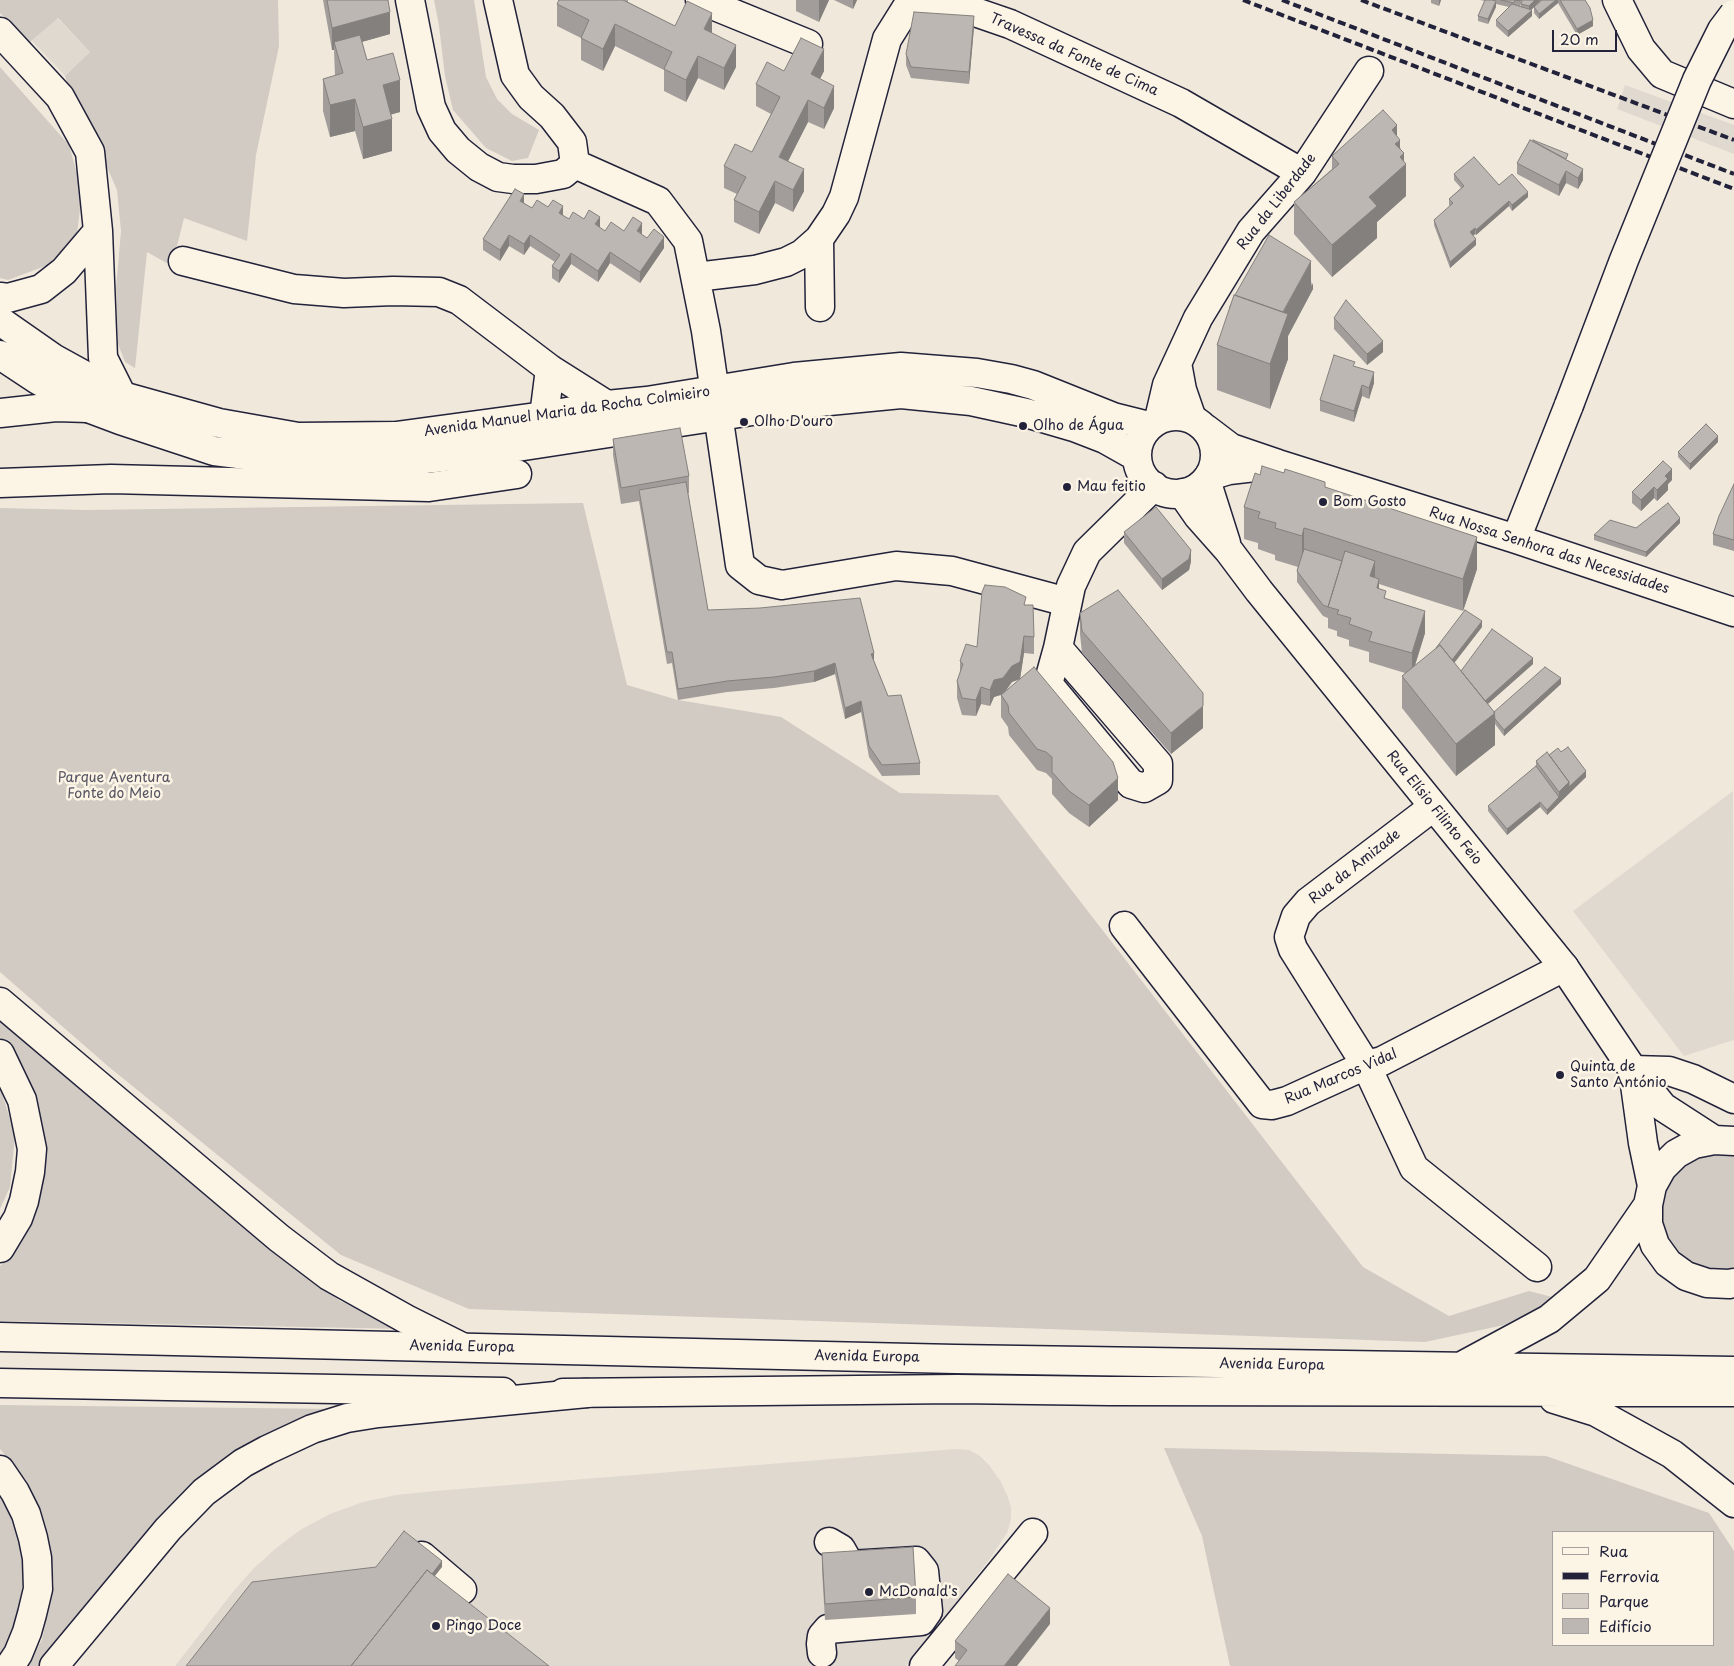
<!DOCTYPE html>
<html>
<head>
<meta charset="utf-8">
<style>
	body { margin:0 }
	#map { position:relative; width:1734px; height:1666px; overflow:hidden; background:#efe8db; font-family:"Playpen Sans",sans-serif }
	canvas { display:block }
	.legend { position:absolute; left:1552px; top:1531px; width:162px; height:115px; box-sizing:border-box; background:#fcf5e5; border:1px solid #a5a1a1; margin:0; padding:6px 9px; list-style:none; font-size:15px; color:#22223b }
	.legend li { display:flex; align-items:center; gap:10px; height:25px }
	.legend b { width:25px; border:1px solid #a5a1a1 }
	.scale { position:absolute; left:1552px; top:30px; width:65px; height:22px; box-sizing:border-box; border:2px solid #22223b; border-top:0; padding-left:6px; font-size:15px; line-height:18px; white-space:nowrap; color:#22223b; -webkit-text-stroke:4px #fcf5e5; paint-order:stroke }
</style>
</head>
<body>
<div id="map">
<canvas width="1734" height="1666"></canvas>
<ul class="legend">
<li><b style="height:6px;background:#fcf5e5"></b>Rua</li>
<li><b style="height:6px;background:#22223b"></b>Ferrovia</li>
<li><b style="height:14px;background:#d1cbc3"></b>Parque</li>
<li><b style="height:14px;background:#bcb7b3"></b>Edifício</li>
</ul>
<div class="scale">20 m</div>
</div>
<script>
const c = document.querySelector('canvas').getContext('2d');
c.lineJoin = 'round';
function fillPath(path, color) {
  c.fillStyle = color;
  c.fill(path, 'evenodd');
}
function shape(rows) {
  const path = new Path2D();
  for (const r of rows) {
    if (r.length === 3) {
      path.moveTo(r[0] + r[2], r[1]);
      path.arc(r[0], r[1], r[2], 0, 2 * Math.PI);
      continue;
    }
    path.moveTo(r[0], r[1]);
    for (let i = 2; i < r.length; i += 2) path.lineTo(r[i], r[i + 1]);
  }
  return path;
}
function trace(path, color, width, dash) {
  c.strokeStyle = color;
  c.lineWidth = width;
  c.lineCap = dash ? 'butt' : 'round';
  c.setLineDash(dash || []);
  c.stroke(path);
}
function drawText(font, color, halo, rows, align = 'center') {
  c.font = font + ' "Playpen Sans",sans-serif';
  c.lineWidth = 5;
  c.setLineDash([]);
  c.textBaseline = 'middle';
  c.strokeStyle = halo;
  c.fillStyle = color;
  for (const [text, x, y, turn = 0] of rows) {
    c.save();
    c.translate(x, y);
    c.rotate((+turn || 0) * Math.PI / 180);
    c.textAlign = isNaN(turn) ? turn : align;
    if (halo) c.strokeText(text, 0, 0);
    c.fillText(text, 0, 0);
    c.restore();
  }
}
fillPath(shape([
	[57,18,90,52,65,76,32,41],
	[1625,85,1734,125,1734,154,1617,109],
	[1733,791,1734,1040,1684,1056,1573,911],
	[956,1449,969,1450,980,1456,989,1465,1001,1482,1007,1495,1011,1507,1011,1519,1007,1533,989,1560,906,1666,175,1666,232,1593,253,1569,275,1549,300,1530,330,1514,363,1502,396,1495,435,1491]
]), '#e0d9cf');
fillPath(shape([
	[0,0,278,0,279,46,256,155,247,241,184,218,172,266,147,252,135,368,125,362,118,344,116,288,121,231,117,190,95,140,71,95,65,76,90,52,58,18,28,44,0,13],
	[434,0,474,0,486,77,497,99,512,114,539,130,528,158,512,161,486,148,453,110,445,76,439,26],
	[0,67,69,145,82,192,77,234,48,265,8,280,0,278],
	[583,503,627,685,678,700,781,717,900,793,998,795,1363,1267,1449,1316,1529,1291,1556,1298,1504,1325,1425,1342,469,1309,341,1255,109,1067,0,972,0,508,86,510],
	[0,1019,265,1243,340,1301,406,1329,0,1321,0,1266,14,1252,39,1192,16,1058,0,1037],
	[0,1087,15,1135,10,1187,0,1209],
	[1720,1152,1734,1154,1734,1268,1717,1271,1697,1266,1679,1255,1667,1239,1660,1219,1661,1199,1668,1180,1682,1165,1699,1155],
	[0,1405,336,1409,130,1555,40,1666,25,1666,42,1640,54,1585,49,1538,26,1480,0,1449],
	[1164,1448,1546,1456,1709,1513,1734,1551,1734,1666,1230,1666,1202,1536],
	[1553,1532,1713,1532,1713,1645,1553,1645],
	[0,1493,14,1514,26,1556,21,1598,13,1633,0,1656]
]), '#d1cbc3');
const minor = shape([
	[410,0,431,107,442,131,458,150,479,167,498,177,513,179,536,179,563,174,575,164,572,142,552,116,531,97,515,75,498,0],
	[700,0,808,44],
	[1617,0,1641,49,1662,74,1734,104],
	[0,32,60,97,90,152,98,231],
	[575,164,658,201,688,241,706,331,740,565,759,580,782,585,896,566,952,571,1067,602],
	[183,261,294,289,344,293,393,291,439,292,459,300,550,369,607,405],
	[696,277,755,270,786,262,802,254,819,239],
	[0,297,8,298,41,289,64,271,98,231,103,358,122,396],
	[820,307,819,239,836,214,844,197,887,39,907,7,923,3,952,4,1010,24,1181,103,1302,173],
	[1177,363,1182,390,1192,419],
	[0,413,56,407,88,408],
	[544,416,550,369],
	[1159,419,1167,385,1198,318,1251,231,1302,173,1369,71],
	[1206,429,1231,448,1278,464,1516,539,1734,612],
	[1209,476,1229,470,1272,465],
	[0,483,111,479,429,487,517,474],
	[1516,539,1569,405],
	[1058,648,1158,764,1158,780,1144,788,1131,784,1048,684,1058,648,1071,586,1087,552,1154,486],
	[1433,807,1308,902,1296,916,1289,937,1293,949,1366,1065,1414,1168,1537,1267],
	[1124,926,1262,1104,1272,1105,1287,1101,1366,1065,1382,1061,1564,967],
	[1633,1070,1669,1071,1693,1079,1734,1099],
	[413,1567,422,1556,462,1590],
	[822,1653,821,1644,822,1636,828,1629,921,1621,928,1611,924,1571,916,1561,850,1565,841,1549,829,1542],
	[924,1666,1033,1533]
]);
const major = shape([
	[0,321,53,358,122,396,219,423,298,437,396,436,544,416,607,405,647,401,794,377,901,367,977,373,1011,379,1033,385,1113,417,1149,426],
	[0,355,38,380,88,408,120,420,214,451,295,461,399,462,478,453,798,404,901,394,971,401,1026,413,1074,427,1105,439,1137,457],
	[1176,455,39],
	[1206,480,1226,543],
	[1182,493,1198,516,1229,551,1259,591,1564,967,1633,1070,1663,1107,1714,1140],
	[1633,1070,1643,1143,1652,1186],
	[1734,1141,1714,1140,1694,1144,1676,1154,1662,1168,1652,1186,1648,1205,1648,1224,1655,1245,1668,1263,1686,1276,1707,1283,1729,1284,1734,1283],
	[0,1337,955,1359,1734,1371],
	[1460,1367,1549,1319,1597,1279,1648,1205],
	[0,1383,503,1392],
	[563,1393,957,1389,1110,1391,1734,1392],
	[1554,1399,1596,1412,1672,1454,1734,1503]
]);
const highway = shape([
	[0,1002,279,1238,329,1276,406,1319,462,1347],
	[0,1054,22,1100,32,1149,30,1172,24,1201,18,1218,0,1248],
	[0,1470,15,1492,26,1514,33,1538,37,1558,38,1589,32,1614,27,1632,18,1654,10,1666],
	[54,1666,168,1529,204,1492,243,1463,267,1450,312,1429,347,1418,378,1413,587,1393]
]);
trace(minor, '#22223b', 31);
trace(major, '#22223b', 31);
trace(highway, '#22223b', 31);
trace(minor, '#fcf5e5', 28);
trace(major, '#fcf5e5', 28);
trace(highway, '#fcf5e5', 28);
trace(shape([
	[1243,0,1734,189],
	[1282,0,1734,174],
	[1361,0,1734,140]
]), '#22223b', 4, [8, 4]);
const minorBridge = shape([
	[1569,405,1624,260,1697,80,1722,30,1734,14]
]);
trace(minorBridge, '#22223b', 31, []);
trace(minorBridge, '#fcf5e5', 28);
fillPath(shape([
	[323,0,388,0,390,34,362,42,367,60,400,112,391,114,392,151,363,159,355,131,330,137,323,111,323,79,335,76,334,50,332,50],
	[628,0,628,2,675,26,712,33,736,67,724,90,698,78,686,102,664,91,664,70,615,46,603,71,581,60,581,38,557,26,557,4],
	[796,0,829,0,819,22,796,11],
	[834,0,857,0,853,9],
	[1431,0,1441,0,1439,6,1431,3],
	[1480,0,1522,0,1520,7,1521,7,1521,4,1541,0,1531,10,1532,16,1508,37,1496,26,1496,20,1509,7,1496,4,1496,7,1488,24,1478,21,1478,16,1485,1],
	[1542,0,1585,0,1593,26,1577,35,1558,3,1539,19,1534,13,1534,7],
	[974,27,969,84,911,78,906,65,906,54],
	[784,71,824,71,820,79,834,108,824,129,808,122,788,161,804,191,793,212,775,203,759,234,734,222,734,200,737,194,724,188,724,166,752,152,771,114,756,106,756,84],
	[1397,136,1404,161,1406,196,1377,222,1377,238,1332,277,1294,234,1294,202,1332,169,1332,156],
	[1568,160,1583,180,1578,189,1566,183,1559,196,1517,174,1517,163],
	[1454,174,1499,185,1528,197,1512,211,1509,206,1476,235,1475,234,1473,236,1476,245,1450,268,1434,225,1434,220,1450,206,1449,205,1449,199,1461,188,1454,180],
	[524,203,532,208,548,207,569,219,584,219,605,231,624,231,642,235,664,248,640,283,610,263,598,282,571,264,559,283,552,278,552,266,555,262,530,246,524,255,509,246,500,261,483,250,483,239],
	[1311,281,1313,289,1288,336,1288,359,1270,409,1217,390,1217,345,1229,311,1229,307,1233,300],
	[1334,318,1383,352,1367,365,1334,329],
	[1355,366,1374,383,1369,399,1362,396,1354,422,1320,411,1320,400],
	[613,439,689,476,689,493,688,493,708,610,874,661,888,696,920,763,920,775,882,776,869,757,861,712,845,719,835,674,814,682,774,688,727,692,678,700,672,663,667,664,639,501,621,504,613,455],
	[1718,442,1690,470,1678,457,1678,452],
	[1260,475,1325,487,1477,569,1463,611,1379,584,1379,589,1386,599,1425,633,1415,665,1482,627,1454,663,1461,671,1533,664,1488,704,1494,712,1561,684,1504,736,1495,724,1495,745,1456,776,1402,708,1402,676,1405,673,1369,662,1369,652,1349,646,1349,640,1337,636,1337,631,1328,628,1328,618,1323,616,1297,582,1297,571,1298,567,1275,560,1275,555,1258,549,1258,543,1244,539,1244,507],
	[1672,480,1668,484,1668,490,1657,501,1654,498,1641,511,1632,503,1632,492],
	[1734,484,1734,551,1713,545,1713,534],
	[1680,523,1646,557,1594,540,1594,535,1636,528],
	[1124,532,1191,561,1189,570,1162,590,1124,543],
	[1026,605,1034,637,1034,654,1024,653,1020,679,1118,800,1089,827,1069,813,1052,794,1052,779,1046,773,1037,770,1009,735,1008,727,1001,717,1001,695,994,697,990,706,981,704,976,716,962,715,957,698,957,681,960,674,960,661,977,647],
	[1020,679,1005,692,1012,682],
	[1080,613,1203,728,1171,754,1082,653,1080,634],
	[1549,755,1586,777,1547,815,1540,807,1507,835,1488,811,1488,806,1536,766,1536,761],
	[822,1553,916,1597,916,1614,825,1620,822,1570],
	[1050,1624,959,1661,955,1658,955,1641]
]), '#a29d9a');
fillPath(shape([
	[819,0,829,0,819,22],
	[853,0,857,0,853,9],
	[1439,0,1441,0,1439,6],
	[1535,0,1541,0,1529,12,1529,6],
	[1556,0,1558,0,1558,3,1539,19,1539,14],
	[1496,1,1496,7,1488,24,1488,19],
	[1532,10,1532,16,1508,37,1508,31],
	[390,12,390,34,336,49,334,42,334,50,332,50,332,28],
	[712,13,712,35,704,29],
	[974,16,974,27,969,84,969,72],
	[1593,20,1593,26,1577,35,1577,29],
	[615,24,615,46,603,71,603,49],
	[736,45,736,67,724,90,724,68],
	[824,49,824,71,811,96,811,74],
	[698,56,698,78,686,102,686,80],
	[400,80,400,112,383,117,383,85],
	[834,86,834,108,824,129,824,108],
	[355,99,355,131,330,137,330,105],
	[808,100,808,122,779,179,779,157],
	[392,119,392,151,363,159,363,127],
	[1397,125,1397,143,1400,140,1400,157,1404,153,1404,166,1406,164,1406,196,1377,222,1377,238,1332,277,1332,245,1369,197,1392,130],
	[804,169,804,191,793,212,793,190],
	[1583,169,1583,180,1578,189,1578,178],
	[1566,171,1566,183,1559,196,1559,185],
	[775,181,775,203,759,234,759,212],
	[1528,192,1528,197,1512,211,1512,205],
	[524,194,524,205,520,201],
	[1509,201,1509,206,1476,235,1476,230],
	[563,206,563,217,559,213],
	[600,217,600,228,595,224],
	[642,223,642,234,637,231],
	[1475,228,1475,234,1470,238,1470,232],
	[509,235,509,246,500,261,500,250],
	[530,235,530,246,524,255,524,244],
	[664,237,664,248,640,283,640,272],
	[1476,239,1476,245,1450,268,1450,262],
	[610,252,610,263,598,282,598,271],
	[571,253,571,264,559,283,559,271],
	[1311,261,1311,287,1313,283,1313,289,1288,336,1288,359,1270,409,1270,364,1277,324],
	[1383,341,1383,352,1367,365,1367,354],
	[1374,372,1374,383,1369,399,1369,388],
	[1362,385,1362,396,1354,422,1354,411],
	[1718,436,1718,442,1690,470,1690,464],
	[1672,469,1672,480,1668,484,1668,490,1657,501,1657,490,1665,476],
	[1654,487,1654,498,1641,511,1641,500],
	[1680,518,1680,523,1646,557,1646,552],
	[1304,528,1304,560,1302,568,1302,536],
	[1477,537,1477,569,1463,611,1463,579],
	[1191,550,1191,561,1189,570,1162,590,1162,579],
	[1375,561,1375,583,1370,576],
	[1379,579,1379,601,1377,588],
	[1425,611,1425,633,1412,675,1412,653],
	[1482,621,1482,627,1448,671,1448,665],
	[1024,636,1024,653,1020,679,1012,682,1003,694,994,697,990,706,990,690,994,680],
	[874,653,874,664,871,654],
	[1533,658,1533,664,1482,709,1482,704],
	[835,663,835,674,814,682,814,671],
	[1561,678,1561,684,1504,736,1504,730],
	[981,687,981,704,976,716,976,700],
	[861,701,861,712,845,719,845,708],
	[1203,706,1203,728,1171,754,1171,733],
	[1495,713,1495,745,1456,776,1456,744],
	[1586,771,1586,777,1547,815,1547,810,1559,797,1559,792,1569,782],
	[1118,778,1118,800,1089,827,1089,805],
	[1540,802,1540,807,1507,835,1507,829],
	[442,1561,442,1567,364,1666,359,1666],
	[1050,1608,1050,1624,1017,1666,1004,1666]
]), '#84807d');
const building = shape([
	[327,0,388,0,390,12,332,28,327,0],
	[559,0,623,0,675,26,687,1,712,13,704,29,736,45,724,68,698,56,686,80,664,69,672,52,615,24,603,49,581,38,589,20,557,4,559,0],
	[1485,0,1492,0,1496,1,1488,19,1478,16,1485,0],
	[1501,0,1520,0,1520,1,1515,0,1514,3,1501,0],
	[1522,0,1535,0,1529,6,1521,4,1522,0],
	[1542,0,1556,0,1539,14,1534,7,1542,0],
	[1560,0,1585,0,1590,8,1593,20,1577,29,1560,0],
	[1512,4,1532,10,1508,31,1496,20,1512,4],
	[914,12,974,16,969,72,911,67,906,54,914,12],
	[360,35,367,60,393,53,400,80,383,85,392,119,363,127,355,99,330,105,323,79,343,73,334,42,360,35],
	[801,38,824,49,811,74,834,86,824,108,808,100,779,157,804,169,793,190,775,181,759,212,734,200,746,177,724,166,735,144,752,152,780,97,756,84,767,62,784,71,801,38],
	[1383,110,1397,125,1392,130,1400,140,1395,144,1404,153,1400,157,1406,164,1369,197,1377,206,1332,245,1294,202,1339,164,1332,156,1383,110],
	[1530,140,1583,169,1578,178,1566,171,1559,185,1517,163,1530,140],
	[1533,140,1568,154,1566,159,1533,141,1533,140],
	[1474,157,1499,185,1512,174,1528,192,1512,205,1509,201,1476,230,1475,228,1470,232,1476,239,1450,262,1434,220,1453,203,1449,199,1464,186,1454,174,1474,157],
	[515,189,524,194,520,201,532,208,537,200,548,207,553,200,563,206,559,213,569,219,573,212,584,219,589,210,600,217,595,224,605,231,611,222,624,231,633,217,642,223,637,231,647,238,654,229,664,237,640,272,610,252,598,271,571,253,559,271,552,266,560,255,530,235,524,244,509,235,500,250,483,239,515,189],
	[1269,235,1311,261,1283,312,1235,295,1269,235],
	[1234,295,1288,314,1270,364,1217,345,1234,295],
	[1346,300,1383,341,1367,354,1334,318,1346,300],
	[1334,355,1355,362,1353,366,1374,372,1369,388,1362,385,1354,411,1320,400,1334,355],
	[1706,424,1718,436,1690,464,1678,452,1706,424],
	[680,428,689,476,621,488,613,439,680,428],
	[1663,461,1672,469,1665,476,1668,479,1657,490,1654,487,1641,500,1632,492,1663,461],
	[1262,466,1284,473,1285,469,1325,482,1325,487,1477,537,1463,579,1311,530,1304,528,1302,536,1275,528,1276,523,1258,518,1260,512,1244,507,1255,473,1260,475,1262,466],
	[686,482,708,610,760,608,860,598,874,653,871,654,888,696,901,695,920,763,882,765,869,746,861,701,845,708,835,663,814,671,774,677,727,681,678,689,672,652,667,652,639,490,686,482],
	[1734,484,1734,540,1713,534,1719,516,1734,484],
	[1668,503,1680,518,1646,552,1594,535,1610,520,1636,528,1668,503],
	[1156,507,1191,550,1189,559,1162,579,1124,532,1156,507],
	[1304,549,1342,561,1328,607,1323,605,1297,571,1304,549],
	[1345,551,1375,561,1370,576,1379,579,1377,588,1386,591,1384,598,1425,611,1412,653,1369,641,1372,632,1349,624,1351,618,1337,614,1339,610,1328,607,1345,551],
	[985,585,1005,587,1026,597,1024,605,1033,605,1034,637,1024,636,1020,662,1012,666,1003,678,994,680,990,690,981,687,976,700,962,698,957,681,963,664,960,661,966,644,977,647,982,592,985,585],
	[1118,590,1203,693,1203,706,1171,733,1082,631,1080,613,1118,590],
	[1465,610,1482,621,1452,660,1440,645,1436,648,1465,610],
	[1492,629,1533,658,1485,701,1461,671,1492,629],
	[1440,645,1495,713,1456,744,1402,676,1440,645],
	[1034,667,1113,762,1118,778,1089,805,1069,791,1052,772,1052,757,1046,752,1037,749,1009,713,1008,705,1001,695,1034,667],
	[1545,667,1561,678,1504,730,1495,719,1494,712,1545,667],
	[1568,747,1586,771,1569,787,1569,782,1549,755,1558,748,1561,752,1568,747],
	[1547,752,1569,782,1559,792,1536,761,1547,752],
	[1536,766,1559,797,1547,810,1540,802,1507,829,1488,806,1536,766],
	[404,1531,442,1561,432,1574,427,1570,351,1666,186,1666,252,1582,376,1567,404,1531],
	[913,1547,916,1597,825,1604,822,1553,913,1547],
	[427,1570,549,1666,351,1666,427,1570],
	[1008,1574,1050,1608,1004,1666,955,1666,967,1650,955,1641,1008,1574]
]);
fillPath(building, '#bcb7b3');
trace(building, '#84807d', 1);
for (const [x, y, r, color] of [
	[744,422,5,"#22223b"],
	[1023,426,5,"#22223b"],
	[1067,487,5,"#22223b"],
	[1323,502,5,"#22223b"],
	[1560,1075,5,"#22223b"],
	[869,1592,5,"#22223b"],
	[436,1626,5,"#22223b"]
]) {
  const dot = new Path2D();
  dot.arc(x, y, r, 0, 2 * Math.PI);
  c.fillStyle = color;
  c.fill(dot);
  trace(dot, '#fcf5e5', 2);
}
drawText('14px', '#22223b', '#fcf5e5', [
	["Travessa da Fonte de Cima",1074,55,24],
	["Rua da Liberdade",1277,202,-52],
	["Avenida Manuel Maria da Rocha Colmieiro",567,412,-8],
	["Rua Nossa Senhora das Necessidades",1549,551,18],
	["Rua Elísio Filinto Feio",1434,808,51],
	["Rua da Amizade",1355,867,-38],
	["Rua Marcos Vidal",1341,1077,-23],
	["Avenida Europa",462,1347,1],
	["Avenida Europa",867,1357,1],
	["Avenida Europa",1272,1365,1]
]);
drawText('14px', '#22223b', '#fcf5e5', [
	["Olho D'ouro",754,422],
	["Olho de Água",1033,426],
	["Mau feitio",1077,487],
	["Bom Gosto",1333,502],
	["Quinta de",1570,1067],
	["Santo António",1570,1083],
	["McDonald's",879,1592],
	["Pingo Doce",446,1626]
], 'left');
drawText('14px', '#575564', '#fcf5e5', [
	["Parque Aventura",114,778],
	["Fonte do Meio",114,794]
]);
</script>
</body>
</html>
